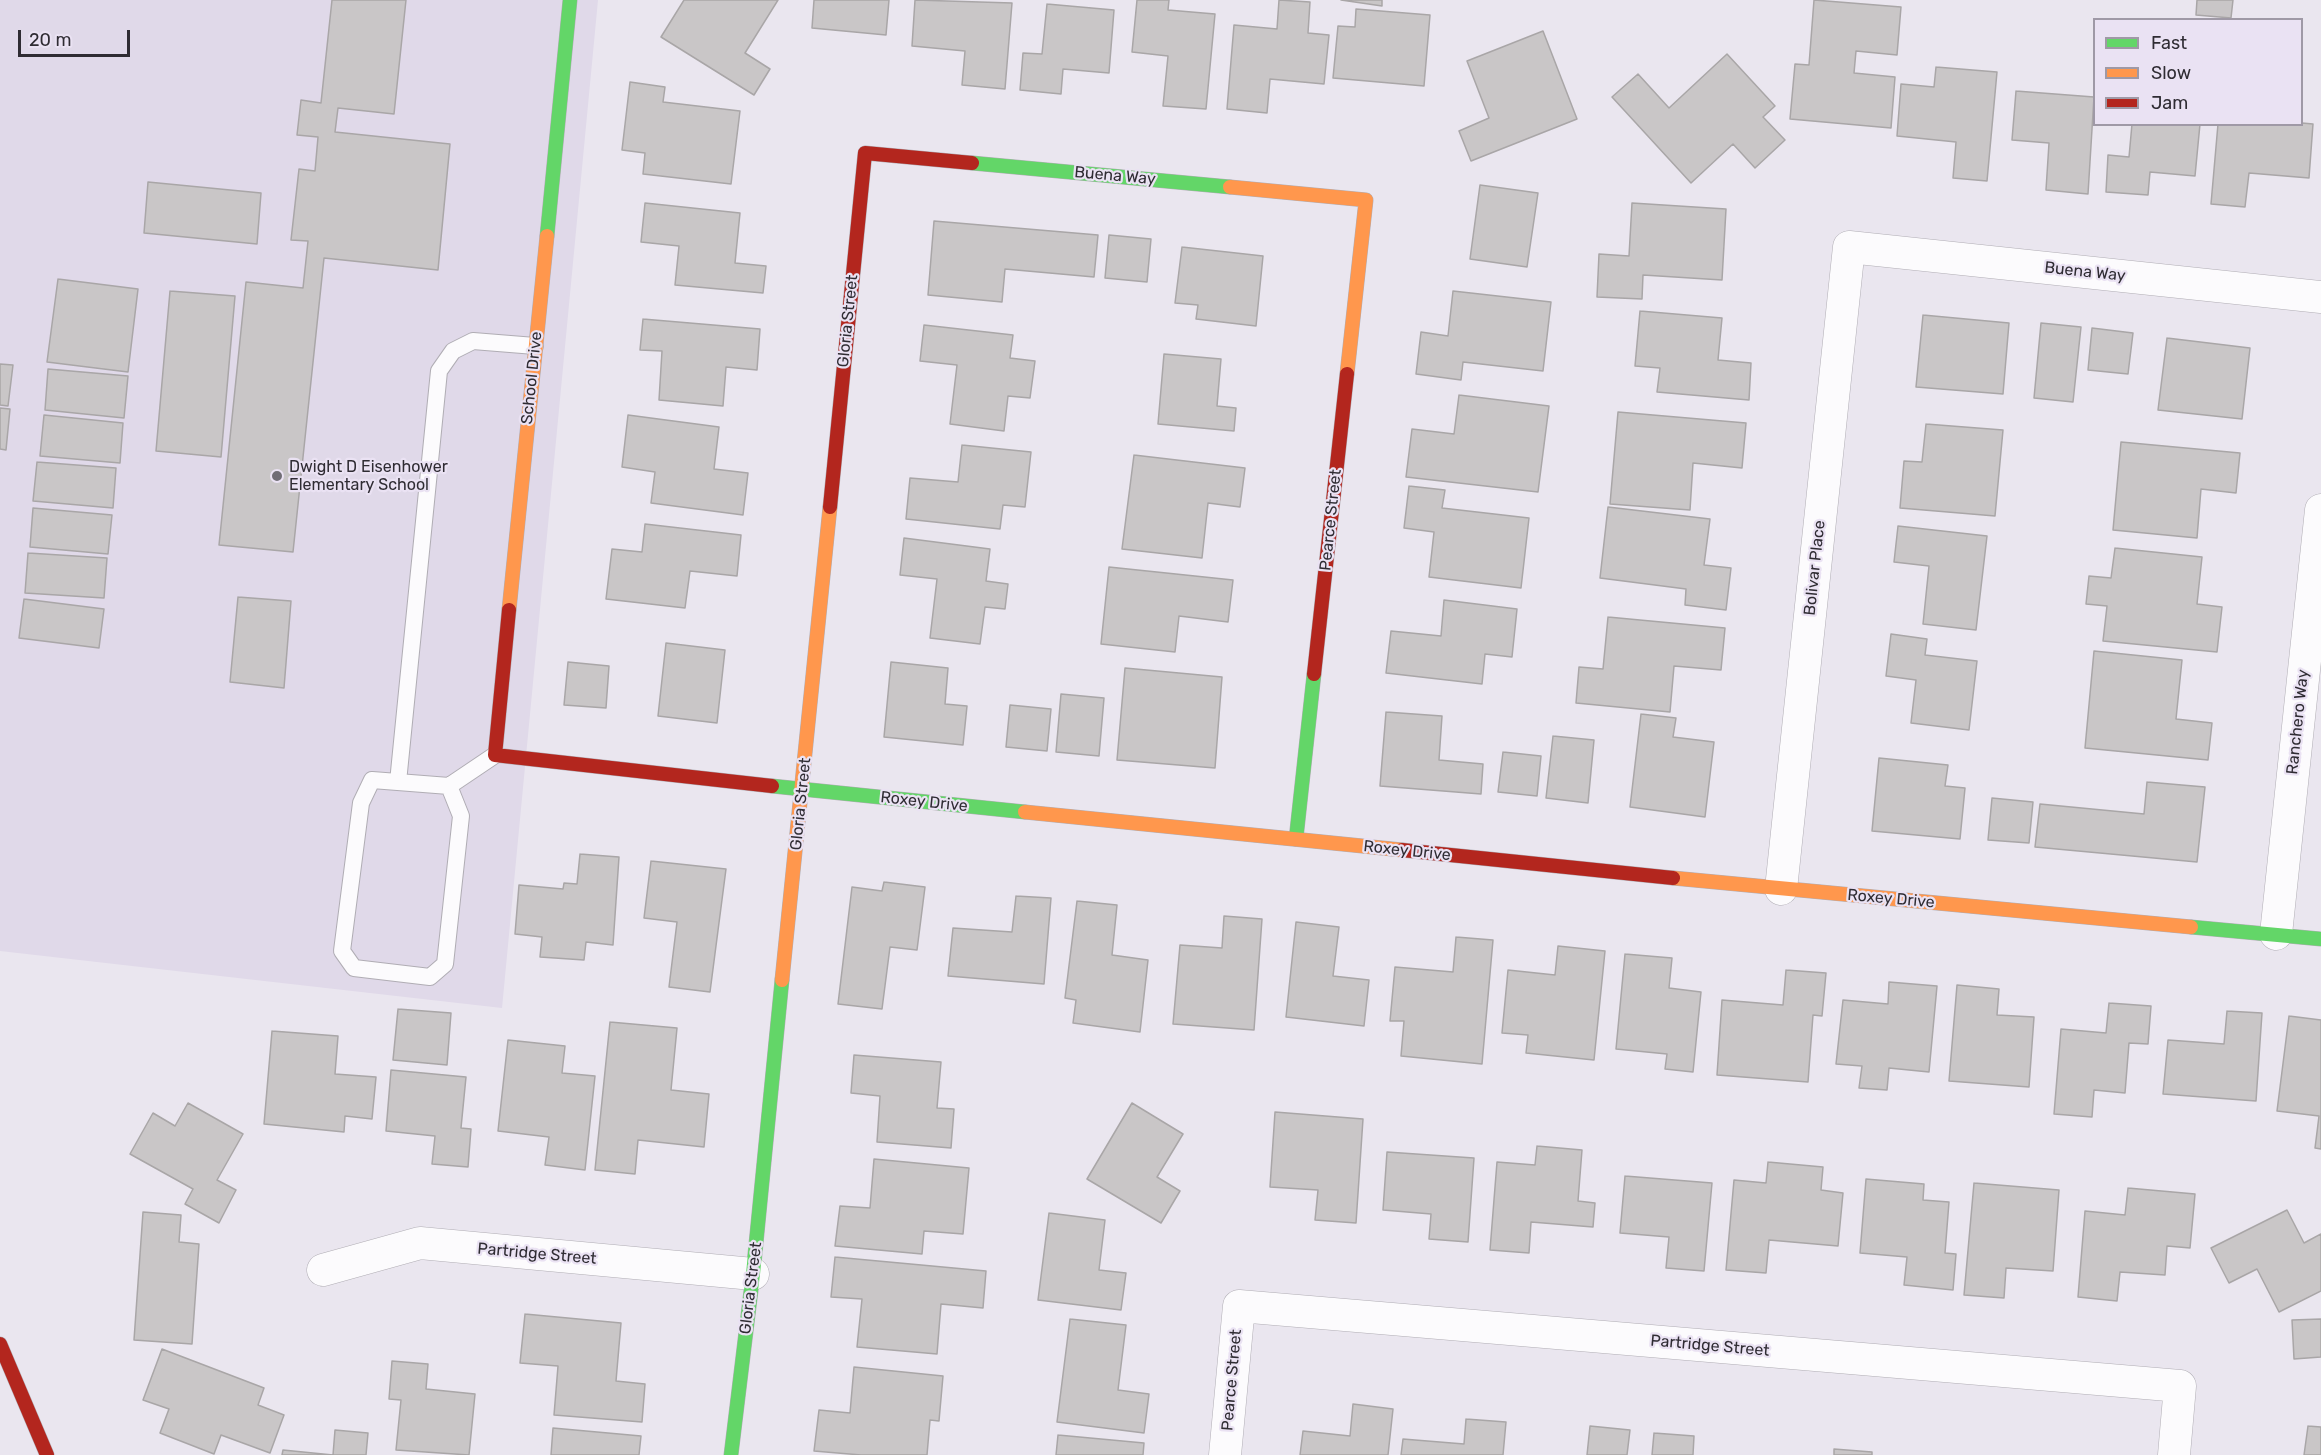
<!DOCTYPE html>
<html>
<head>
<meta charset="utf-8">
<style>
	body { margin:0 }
	#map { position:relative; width:2321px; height:1455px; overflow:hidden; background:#eae6ef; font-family:Rubik,sans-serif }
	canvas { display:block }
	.legend { position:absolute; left:2093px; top:18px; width:210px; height:108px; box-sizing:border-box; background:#eae2f3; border:2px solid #9f99a6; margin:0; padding:8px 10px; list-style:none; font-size:18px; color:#2f2c33 }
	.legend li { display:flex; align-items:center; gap:12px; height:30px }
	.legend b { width:30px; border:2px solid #9f99a6 }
	.scale { position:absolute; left:18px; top:30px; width:112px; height:27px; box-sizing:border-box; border:3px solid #2f2c33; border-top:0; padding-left:8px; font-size:18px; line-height:21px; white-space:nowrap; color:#2f2c33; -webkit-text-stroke:4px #eae2f3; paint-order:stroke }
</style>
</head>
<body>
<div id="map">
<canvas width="2321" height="1455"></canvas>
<ul class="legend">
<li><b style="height:8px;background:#63d668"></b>Fast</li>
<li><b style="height:8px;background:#ff974d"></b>Slow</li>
<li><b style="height:8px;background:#b3261e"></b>Jam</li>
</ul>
<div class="scale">20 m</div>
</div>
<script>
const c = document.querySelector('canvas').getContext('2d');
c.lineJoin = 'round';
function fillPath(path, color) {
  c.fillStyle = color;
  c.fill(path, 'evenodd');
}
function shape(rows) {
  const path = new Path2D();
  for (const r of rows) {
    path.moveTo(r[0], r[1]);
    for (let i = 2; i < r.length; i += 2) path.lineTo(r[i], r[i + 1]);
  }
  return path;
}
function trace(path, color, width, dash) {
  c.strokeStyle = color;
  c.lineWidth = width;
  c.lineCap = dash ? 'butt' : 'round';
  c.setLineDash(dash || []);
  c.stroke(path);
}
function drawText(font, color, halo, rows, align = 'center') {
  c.font = font + ' Rubik,sans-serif';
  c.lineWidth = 4.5;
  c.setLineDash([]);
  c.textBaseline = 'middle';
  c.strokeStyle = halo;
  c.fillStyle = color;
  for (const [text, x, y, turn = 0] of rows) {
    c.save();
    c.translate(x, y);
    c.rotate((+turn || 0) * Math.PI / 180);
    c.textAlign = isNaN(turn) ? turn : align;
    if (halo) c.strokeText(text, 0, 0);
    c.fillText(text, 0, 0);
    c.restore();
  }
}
fillPath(shape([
	[0,0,598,0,502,1008,0,951]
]), '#e0d9e9');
const building = shape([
	[332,0,406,0,394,114,338,108,335,132,450,144,438,270,324,258,293,552,219,545,246,282,303,288,308,241,291,240,299,169,315,171,318,137,297,135,301,100,321,103,332,0],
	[684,0,778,0,745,53,770,69,754,95,661,37,684,0],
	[814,0,889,0,886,35,812,28,814,0],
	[915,0,1012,3,1005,89,962,85,965,51,912,46,915,0],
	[1137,0,1169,0,1168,10,1215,14,1206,109,1163,106,1168,56,1132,52,1137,0],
	[1279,0,1310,2,1308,33,1329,35,1324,84,1270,79,1267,113,1227,109,1234,25,1277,29,1279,0],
	[1341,0,1382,0,1382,6,1341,0],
	[1814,0,1901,7,1897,55,1856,51,1854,73,1895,77,1891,128,1790,119,1795,64,1809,65,1814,0],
	[2197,0,2233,0,2231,18,2196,15,2197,0],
	[1047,4,1114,10,1109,73,1063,69,1061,94,1020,90,1023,53,1042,54,1047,4],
	[1356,9,1430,15,1424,86,1333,78,1338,26,1355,27,1356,9],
	[1543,31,1577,119,1471,161,1459,131,1489,118,1467,61,1543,31],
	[1727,54,1775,106,1763,117,1785,140,1755,168,1733,144,1691,183,1612,97,1638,74,1669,108,1727,54],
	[1936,67,1997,72,1987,181,1953,178,1956,142,1897,136,1901,84,1934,87,1936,67],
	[630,82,665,87,663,102,740,111,731,184,643,174,645,153,622,150,630,82],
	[2016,91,2094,97,2088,194,2046,190,2049,143,2012,140,2016,91],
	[2302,123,2313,124,2309,178,2249,173,2245,207,2211,204,2218,124,2302,123],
	[2132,124,2200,124,2195,176,2150,172,2148,195,2106,192,2108,155,2129,157,2132,124],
	[148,182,261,193,257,244,144,233,148,182],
	[1480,185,1538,193,1527,267,1470,259,1480,185],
	[645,203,740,213,735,263,766,266,763,293,675,285,679,246,641,242,645,203],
	[1632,203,1726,209,1722,280,1643,275,1642,299,1597,297,1599,254,1629,256,1632,203],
	[934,221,1098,235,1094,277,1005,269,1002,302,928,295,934,221],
	[1109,235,1151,239,1147,282,1105,278,1109,235],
	[1182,247,1263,256,1256,326,1196,319,1198,305,1175,303,1182,247],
	[58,279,138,289,128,372,47,362,58,279],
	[170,291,235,296,221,457,156,451,170,291],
	[1453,291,1551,302,1543,371,1463,362,1461,380,1416,374,1421,332,1448,336,1453,291],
	[1640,311,1722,318,1718,360,1751,363,1749,400,1657,392,1660,368,1635,366,1640,311],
	[1923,315,2009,323,2003,394,1916,387,1923,315],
	[643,319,760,329,757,370,726,367,723,406,659,400,662,351,640,350,643,319],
	[2041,323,2081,327,2073,402,2034,398,2041,323],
	[924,325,1013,335,1010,358,1035,361,1030,398,1008,396,1004,431,950,424,957,365,920,361,924,325],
	[2092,328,2133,333,2128,374,2088,370,2092,328],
	[2167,338,2250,348,2242,419,2158,410,2167,338],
	[1164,354,1221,359,1217,406,1236,408,1234,431,1158,424,1164,354],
	[0,364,13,365,8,406,0,405,0,364],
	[48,369,128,376,124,418,45,410,48,369],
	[1459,395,1549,406,1538,492,1406,477,1412,429,1454,434,1459,395],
	[0,408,10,409,6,450,0,449,0,408],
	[1618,412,1746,423,1742,468,1693,463,1690,510,1610,504,1618,412],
	[44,415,123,423,120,463,40,456,44,415],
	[628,415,719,427,714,469,748,473,743,515,651,503,655,472,622,467,628,415],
	[1926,424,2003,430,1995,516,1900,508,1904,461,1922,462,1926,424],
	[2121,442,2240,453,2236,493,2201,489,2197,538,2113,530,2121,442],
	[962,445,1031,452,1025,507,1003,505,1000,529,906,519,910,478,958,482,962,445],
	[1134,455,1245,468,1240,507,1208,503,1202,558,1122,549,1134,455],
	[37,462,116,468,113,508,33,501,37,462],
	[1409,486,1445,490,1442,508,1529,518,1521,588,1429,577,1434,532,1404,528,1409,486],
	[1608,507,1710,519,1704,565,1731,568,1726,610,1685,605,1686,589,1600,578,1608,507],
	[33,508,112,515,108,554,30,547,33,508],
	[645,524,741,535,737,576,690,571,685,608,606,599,612,549,642,552,645,524],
	[1898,526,1987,536,1976,630,1923,624,1929,566,1894,562,1898,526],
	[904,538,990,549,986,581,1008,584,1005,609,985,607,980,644,930,638,937,579,900,575,904,538],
	[2115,548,2202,557,2197,604,2222,607,2217,652,2103,641,2107,606,2086,604,2089,576,2111,578,2115,548],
	[28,553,107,558,104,598,25,593,28,553],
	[1109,567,1233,580,1228,622,1179,616,1175,652,1101,644,1109,567],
	[238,597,291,601,284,688,230,682,238,597],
	[24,599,104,609,99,648,19,638,24,599],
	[1444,600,1517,609,1512,657,1485,654,1482,684,1386,673,1391,631,1441,636,1444,600],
	[1608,617,1725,628,1721,670,1674,666,1670,712,1576,703,1579,667,1603,669,1608,617],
	[1891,634,1927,639,1925,655,1977,661,1969,730,1911,723,1916,680,1886,676,1891,634],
	[666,643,725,650,717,723,658,716,666,643],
	[2094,651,2182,660,2176,719,2212,723,2208,760,2085,748,2094,651],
	[568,662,609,666,606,708,564,705,568,662],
	[891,662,948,668,945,704,967,706,963,745,884,737,891,662],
	[1125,668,1222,677,1215,768,1117,760,1125,668],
	[1061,694,1104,698,1099,756,1056,752,1061,694],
	[1010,705,1051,709,1047,751,1006,747,1010,705],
	[1386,712,1442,716,1439,760,1483,764,1481,794,1380,786,1386,712],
	[1641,714,1676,718,1673,737,1714,742,1705,817,1630,807,1641,714],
	[1553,736,1594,740,1588,803,1546,798,1553,736],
	[1503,752,1541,756,1537,796,1498,792,1503,752],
	[1879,758,1948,765,1945,786,1965,788,1960,839,1872,831,1879,758],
	[2147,782,2205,787,2197,862,2035,847,2040,804,2144,814,2147,782],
	[1992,798,2033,802,2029,843,1988,840,1992,798],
	[580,854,619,857,613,945,586,942,584,960,540,957,542,937,515,934,519,885,563,889,564,883,577,884,580,854],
	[651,861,726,869,710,992,669,987,677,922,644,918,651,861],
	[884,882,925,887,917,950,890,947,882,1009,838,1004,852,887,882,891,884,882],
	[1016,896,1051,898,1044,984,948,976,953,928,1012,932,1016,896],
	[1077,901,1117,905,1112,955,1148,960,1140,1032,1073,1023,1076,1000,1065,998,1077,901],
	[1224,916,1262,919,1254,1030,1173,1024,1180,945,1222,948,1224,916],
	[1296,922,1339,927,1333,976,1369,980,1364,1026,1286,1017,1296,922],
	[1456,937,1493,940,1482,1064,1401,1056,1404,1021,1390,1021,1395,967,1453,972,1456,937],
	[1558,946,1605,951,1594,1060,1526,1053,1528,1035,1502,1033,1508,970,1555,975,1558,946],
	[1625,954,1672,958,1669,988,1701,992,1693,1072,1665,1069,1667,1054,1616,1049,1625,954],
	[1786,970,1826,973,1822,1016,1813,1015,1808,1082,1717,1075,1722,1000,1783,1005,1786,970],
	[1889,982,1937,986,1929,1072,1889,1068,1887,1090,1859,1088,1862,1066,1836,1064,1843,1000,1888,1004,1889,982],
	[1957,985,1999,989,1997,1015,2034,1017,2029,1087,1949,1081,1957,985],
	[2109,1003,2151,1006,2148,1044,2129,1043,2125,1093,2094,1090,2092,1117,2054,1114,2061,1029,2106,1033,2109,1003],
	[398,1009,451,1013,447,1065,393,1060,398,1009],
	[2227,1011,2262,1013,2256,1101,2163,1094,2168,1040,2224,1044,2227,1011],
	[2289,1016,2321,1020,2321,1149,2315,1148,2319,1116,2277,1111,2289,1016],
	[610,1022,677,1028,671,1090,709,1094,704,1147,638,1140,635,1174,595,1170,610,1022],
	[272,1031,338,1036,335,1074,376,1077,372,1119,345,1116,344,1132,264,1124,272,1031],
	[508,1040,565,1046,562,1073,595,1076,585,1170,545,1165,549,1137,498,1131,508,1040],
	[854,1055,941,1062,937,1108,954,1109,951,1148,877,1142,880,1096,851,1093,854,1055],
	[391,1070,466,1077,461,1128,471,1129,468,1167,432,1164,435,1136,386,1131,391,1070],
	[188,1103,243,1134,217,1180,236,1190,219,1223,185,1204,193,1189,130,1154,153,1113,175,1126,188,1103],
	[1132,1103,1183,1134,1157,1177,1180,1191,1161,1223,1087,1179,1132,1103],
	[1275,1112,1363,1119,1356,1223,1315,1220,1318,1190,1270,1187,1275,1112],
	[1537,1146,1582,1150,1578,1201,1595,1203,1593,1227,1531,1222,1529,1253,1490,1250,1497,1162,1535,1165,1537,1146],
	[1387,1152,1474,1158,1468,1242,1429,1239,1431,1214,1383,1210,1387,1152],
	[874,1159,969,1168,963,1234,924,1231,922,1254,835,1246,840,1206,870,1208,874,1159],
	[1768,1162,1823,1167,1821,1190,1843,1193,1838,1246,1769,1240,1766,1273,1726,1270,1734,1180,1766,1183,1768,1162],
	[1625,1176,1712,1183,1704,1271,1666,1268,1669,1237,1620,1233,1625,1176],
	[1866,1179,1924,1184,1923,1200,1949,1202,1945,1253,1956,1254,1953,1290,1904,1285,1907,1257,1860,1253,1866,1179],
	[1974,1183,2059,1190,2053,1271,2006,1268,2004,1298,1964,1295,1974,1183],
	[2128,1188,2195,1194,2190,1248,2167,1246,2165,1275,2120,1272,2117,1301,2078,1297,2085,1211,2125,1215,2128,1188],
	[2287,1210,2304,1243,2321,1234,2321,1291,2279,1312,2257,1269,2229,1283,2211,1248,2287,1210],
	[143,1212,181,1215,179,1242,199,1244,192,1344,134,1340,143,1212],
	[1049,1213,1105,1220,1099,1270,1126,1273,1121,1310,1038,1300,1049,1213],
	[835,1257,986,1271,983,1308,941,1304,937,1354,857,1347,862,1299,831,1297,835,1257],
	[525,1314,621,1323,616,1381,645,1384,642,1422,554,1415,558,1366,520,1363,525,1314],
	[1070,1319,1126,1325,1118,1390,1149,1394,1144,1433,1057,1422,1070,1319],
	[2321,1319,2321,1357,2294,1359,2292,1320,2321,1319],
	[162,1349,264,1388,258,1405,284,1415,270,1453,221,1435,214,1454,160,1433,169,1409,143,1400,162,1349],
	[392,1361,428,1364,426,1389,475,1394,469,1455,396,1450,401,1400,389,1399,392,1361],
	[854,1367,943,1376,939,1421,930,1420,927,1455,861,1455,814,1451,819,1410,850,1413,854,1367],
	[1353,1404,1393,1409,1388,1455,1300,1455,1303,1431,1350,1436,1353,1404],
	[1466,1419,1506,1422,1503,1455,1401,1455,1403,1439,1464,1444,1466,1419],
	[1590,1426,1630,1430,1627,1455,1587,1455,1590,1426],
	[2308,1426,2321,1427,2321,1455,2304,1455,2308,1426],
	[553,1428,641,1436,639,1455,551,1455,553,1428],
	[335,1430,368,1433,366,1455,282,1455,283,1450,333,1455,335,1430],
	[1654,1433,1694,1436,1693,1455,1652,1455,1654,1433],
	[1058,1435,1144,1443,1143,1455,1056,1455,1058,1435],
	[1834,1449,1872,1452,1872,1455,1834,1455,1834,1449]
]);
fillPath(building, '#c9c6c7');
trace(building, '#a9a6a7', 1.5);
const lane = shape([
	[398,782,439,371,453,351,473,341,535,346],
	[449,786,461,816,445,964,430,977,354,968,342,951,361,803,372,780,449,786,495,755]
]);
const street = shape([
	[1781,889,1849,247,2321,297],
	[2276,934,2321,510],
	[323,1270,420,1243,753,1274],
	[1225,1455,1239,1306,2180,1386,2174,1455]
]);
const fast = shape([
	[972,163,1230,187],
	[547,236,570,0],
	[772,786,1025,812],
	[1296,839,1314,674],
	[2191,927,2321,939],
	[731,1455,753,1274,782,980]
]);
const slow = shape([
	[1230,187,1366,200,1347,374],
	[509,610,547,236],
	[1025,812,1402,850],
	[1673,878,2191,927],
	[782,980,830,507]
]);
const jam = shape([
	[830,507,865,153,972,163],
	[509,610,495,755,772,786],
	[1314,674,1347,374],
	[1402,850,1673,878],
	[0,1344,47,1455]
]);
trace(lane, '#b0adb4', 18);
trace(street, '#b0adb4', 33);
trace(fast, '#b0adb4', 15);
trace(slow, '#b0adb4', 15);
trace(jam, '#b0adb4', 15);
trace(lane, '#fcfbfd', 16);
trace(street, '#fcfbfd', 32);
trace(fast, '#63d668', 14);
trace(slow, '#ff974d', 14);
trace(jam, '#b3261e', 14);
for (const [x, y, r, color] of [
	[277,476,6,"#706d75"]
]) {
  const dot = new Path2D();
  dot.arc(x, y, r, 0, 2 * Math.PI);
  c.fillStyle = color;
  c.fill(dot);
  trace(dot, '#eae2f3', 2);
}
drawText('16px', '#2f2c33', '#eae2f3', [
	["Buena Way",1115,176,5],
	["Buena Way",2085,272,6],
	["Gloria Street",848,321,-84],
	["School Drive",532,378,-84],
	["Pearce Street",1331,520,-84],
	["Bolivar Place",1815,568,-84],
	["Ranchero Way",2298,722,-84],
	["Roxey Drive",924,802,6],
	["Gloria Street",801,804,-84],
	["Roxey Drive",1407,851,6],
	["Roxey Drive",1891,899,5],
	["Partridge Street",537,1254,5],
	["Gloria Street",751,1288,-83],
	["Partridge Street",1710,1346,5],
	["Pearce Street",1232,1380,-85]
]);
drawText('16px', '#2f2c33', '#eae2f3', [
	["Dwight D Eisenhower",289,467],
	["Elementary School",289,485]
], 'left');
</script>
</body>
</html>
